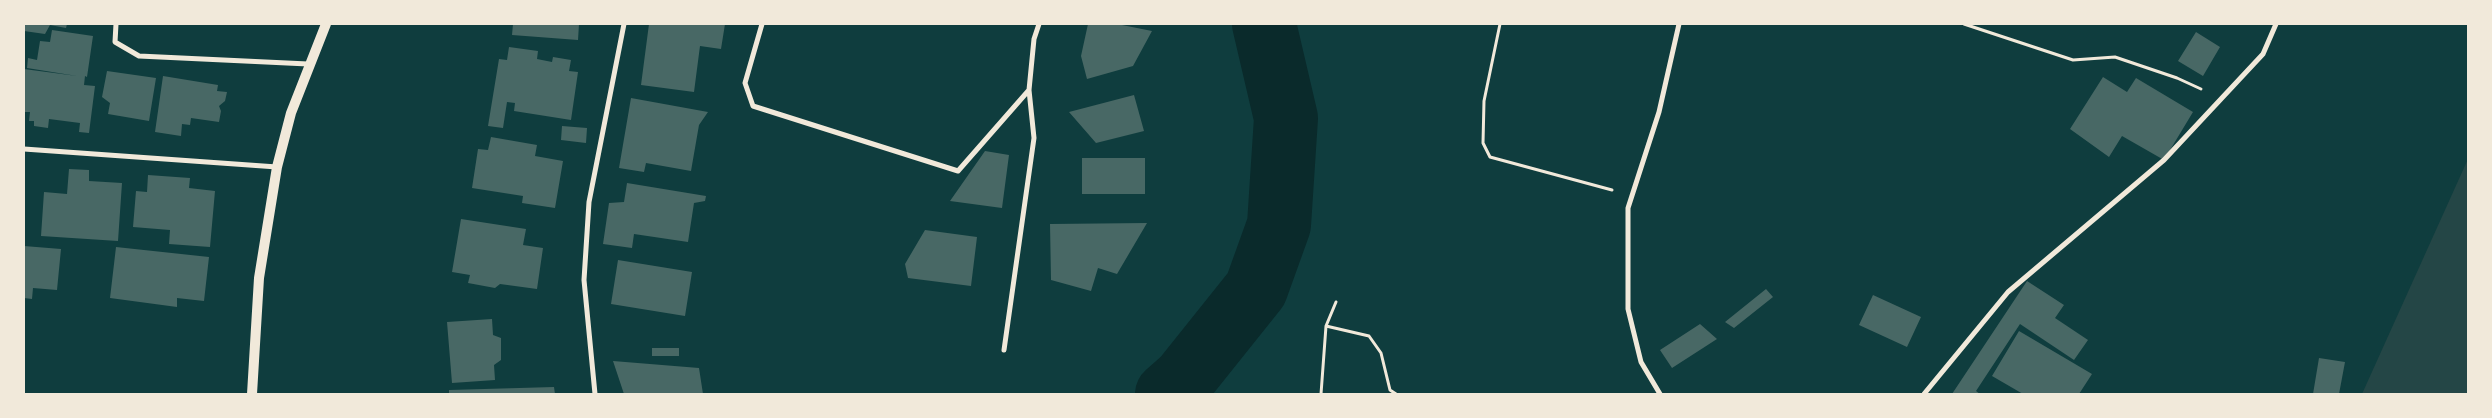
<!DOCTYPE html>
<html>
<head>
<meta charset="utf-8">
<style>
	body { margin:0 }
	#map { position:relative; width:2492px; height:418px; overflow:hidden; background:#0f3d3e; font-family:"PT Sans",sans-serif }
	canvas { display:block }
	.frame { position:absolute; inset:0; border:25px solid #f1e9da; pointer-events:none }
</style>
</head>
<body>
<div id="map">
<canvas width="2492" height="418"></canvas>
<div class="frame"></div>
</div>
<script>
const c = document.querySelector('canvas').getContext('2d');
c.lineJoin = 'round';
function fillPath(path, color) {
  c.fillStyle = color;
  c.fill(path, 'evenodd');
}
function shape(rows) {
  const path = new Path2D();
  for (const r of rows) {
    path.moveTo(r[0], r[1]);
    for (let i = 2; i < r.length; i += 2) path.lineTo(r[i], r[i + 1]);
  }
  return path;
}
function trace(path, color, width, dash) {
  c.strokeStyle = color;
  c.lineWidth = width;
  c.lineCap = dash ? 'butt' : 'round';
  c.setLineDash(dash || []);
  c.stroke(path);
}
fillPath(shape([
	[2468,159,2468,394,2362,394]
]), '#244646');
trace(shape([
	[1167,394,1184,379,1256,289,1279,225,1286,118,1264,24]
]), '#0a2a2b', 64);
fillPath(shape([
	[24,24,67,24,66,28,50,25,45,34,24,31],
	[513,24,579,24,578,40,512,35],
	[649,24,725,24,721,49,700,46,694,92,641,85],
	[1088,24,1117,24,1152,31,1133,66,1087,79,1081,56],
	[52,30,93,36,87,77,85,76,84,85,95,86,89,133,79,132,80,123,49,119,48,128,34,126,34,121,29,121,30,112,24,112,24,69,77,76,27,68,28,58,37,60,40,41,50,42],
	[2196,32,2220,47,2203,76,2178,61],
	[509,47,538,51,537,59,552,62,553,57,571,60,569,71,578,72,571,120,514,111,515,103,507,102,503,128,488,126,499,59,507,60],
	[107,71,156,78,149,121,108,114,110,103,102,97],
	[163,76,218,85,217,91,227,92,225,101,219,106,221,111,219,122,191,118,190,125,182,124,181,136,155,132],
	[2103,77,2127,92,2136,78,2193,112,2164,160,2122,136,2109,157,2070,129],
	[1134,95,1144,131,1096,143,1069,112],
	[631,98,708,112,699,125,691,171,646,163,644,172,619,168],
	[562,126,587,128,586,143,561,140],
	[491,137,537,145,535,156,563,161,555,208,522,203,523,196,472,188,478,149,488,150],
	[985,151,1009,155,1002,208,950,201],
	[1082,158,1145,158,1145,194,1082,194],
	[69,169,89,170,89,181,122,183,118,241,41,236,44,192,67,194],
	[148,175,190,178,189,188,215,191,210,247,169,244,170,230,133,227,136,191,147,192],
	[627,183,706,196,705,201,694,203,688,242,634,234,632,248,603,244,609,203,624,202],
	[461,219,526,229,523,245,543,248,537,289,500,284,495,288,468,283,470,275,452,272],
	[1147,223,1117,274,1098,268,1091,291,1051,280,1050,224],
	[925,230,977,237,971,286,908,278,905,264],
	[24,246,61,249,57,290,33,288,32,299,24,298],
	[116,247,209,257,204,301,177,298,177,307,110,298],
	[618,260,692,272,685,316,611,304],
	[2027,281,2064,305,2055,318,2088,340,2074,360,2020,324,1976,391,1980,394,1952,394],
	[1766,289,1773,297,1734,328,1725,322],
	[1873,295,1921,317,1907,347,1859,325],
	[492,319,493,335,501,338,501,360,494,365,495,380,452,383,447,322],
	[1700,324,1717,339,1672,368,1660,350],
	[2019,331,2092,374,2079,394,2023,394,1992,376],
	[652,348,679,348,679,356,652,356],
	[2319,358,2345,362,2339,394,2313,394],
	[613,361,699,368,703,394,624,394],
	[554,387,555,394,449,394,449,390]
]), '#486865');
trace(shape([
	[1500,24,1484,101,1483,143,1490,157,1612,190],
	[1964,24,2073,60,2115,57,2177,78,2201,89],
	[1326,326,1369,336,1381,353,1390,390,1396,394],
	[1321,394,1326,326,1336,302]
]), '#f1e9da', 3);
trace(shape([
	[116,24,115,42,139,56,308,64],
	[762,24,745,83,753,106,958,171,1029,90],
	[24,149,277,167],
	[1004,350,1034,138,1029,90,1034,39,1039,24],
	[595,394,584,280,589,202,624,24],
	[1660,394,1641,362,1628,309,1628,208,1659,112,1679,24],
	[1924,394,2008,292,2164,160,2263,54,2276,24]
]), '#f1e9da', 5);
trace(shape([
	[252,394,259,278,277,167,291,113,326,24]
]), '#f1e9da', 10);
</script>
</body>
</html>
